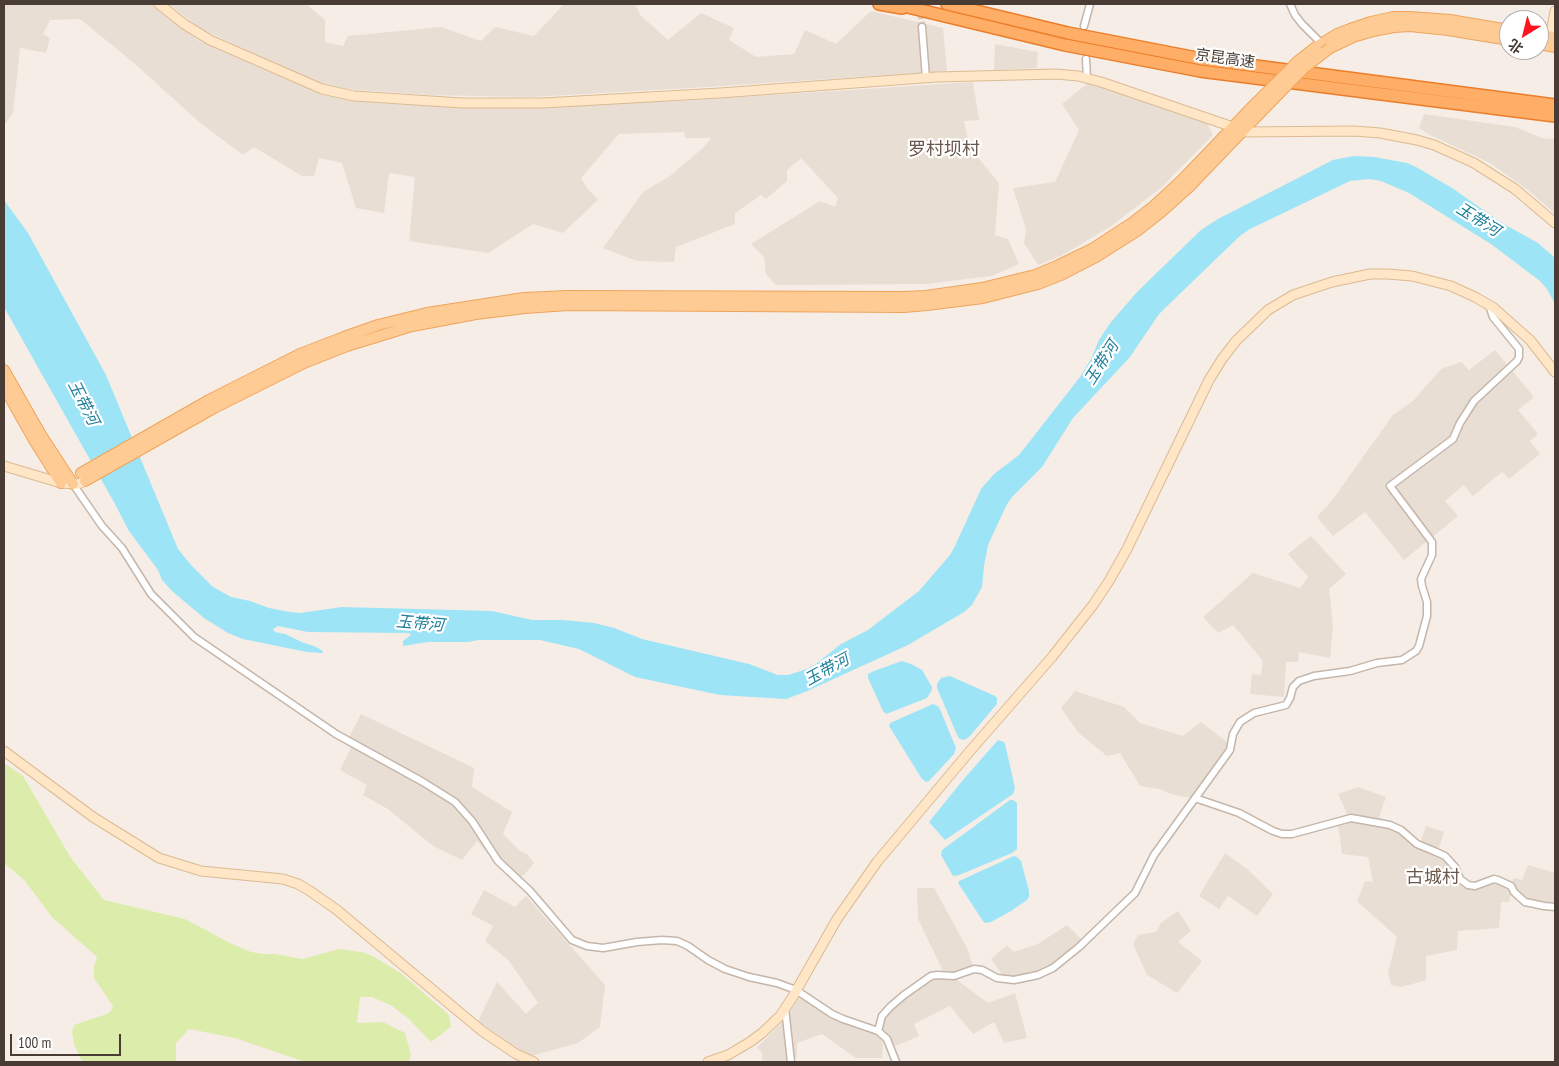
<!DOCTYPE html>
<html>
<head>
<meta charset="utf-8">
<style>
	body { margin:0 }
	#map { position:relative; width:1559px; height:1066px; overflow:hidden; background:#f5ede6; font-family:"PT Sans Narrow","Noto Sans SC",sans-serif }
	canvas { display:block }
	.frame { position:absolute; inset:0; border:5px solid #483c34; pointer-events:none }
	.north { position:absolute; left:1499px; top:10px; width:50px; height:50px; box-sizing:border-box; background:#fff; border:1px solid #b6b1ae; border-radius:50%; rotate:216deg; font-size:14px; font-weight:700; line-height:20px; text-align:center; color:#483c34 }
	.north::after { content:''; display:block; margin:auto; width:18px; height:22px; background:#ff131e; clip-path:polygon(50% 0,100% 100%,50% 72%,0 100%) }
	.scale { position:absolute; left:10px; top:1034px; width:111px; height:22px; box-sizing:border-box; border:2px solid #483c34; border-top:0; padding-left:6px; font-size:15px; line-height:18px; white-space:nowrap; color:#483c34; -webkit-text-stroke:4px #fff; paint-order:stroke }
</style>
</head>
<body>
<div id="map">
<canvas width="1559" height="1066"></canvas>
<div class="frame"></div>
<div class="north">北</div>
<div class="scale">100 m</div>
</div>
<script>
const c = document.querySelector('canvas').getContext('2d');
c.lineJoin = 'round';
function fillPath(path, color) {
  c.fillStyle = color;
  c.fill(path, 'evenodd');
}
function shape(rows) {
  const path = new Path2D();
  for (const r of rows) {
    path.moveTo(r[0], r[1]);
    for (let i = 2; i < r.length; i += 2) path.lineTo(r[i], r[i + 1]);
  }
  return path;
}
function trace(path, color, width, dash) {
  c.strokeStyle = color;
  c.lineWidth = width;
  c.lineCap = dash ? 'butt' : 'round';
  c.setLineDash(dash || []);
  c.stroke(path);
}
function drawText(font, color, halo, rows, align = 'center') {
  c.font = font + ' "PT Sans Narrow","Noto Sans SC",sans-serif';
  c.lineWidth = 4.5;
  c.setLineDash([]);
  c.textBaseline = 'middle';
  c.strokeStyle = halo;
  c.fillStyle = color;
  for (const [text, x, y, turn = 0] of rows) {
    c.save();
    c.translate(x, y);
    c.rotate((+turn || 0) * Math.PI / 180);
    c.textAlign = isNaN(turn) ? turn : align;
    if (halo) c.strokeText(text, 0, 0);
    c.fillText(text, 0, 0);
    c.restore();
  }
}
fillPath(shape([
	[4,4,152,4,199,41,285,79,330,96,373,103,478,108,680,101,973,82,979,120,964,121,970,148,999,183,995,235,1008,239,1019,264,992,276,926,284,776,285,766,274,764,257,751,244,820,201,835,207,838,198,801,158,787,170,787,181,766,199,761,195,735,213,735,224,676,247,674,262,637,261,603,248,643,192,670,176,705,146,711,138,685,138,684,132,619,134,581,178,587,188,598,200,563,233,533,224,488,253,409,241,415,177,389,173,384,213,356,208,342,163,319,158,314,176,302,176,254,147,243,155,199,122,134,63,80,19,50,20,43,34,50,38,46,53,20,48,13,113,6,123,4,122],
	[168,4,306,4,325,20,325,42,343,46,348,36,441,27,481,41,495,27,534,36,564,4,635,4,641,16,668,40,701,13,734,28,729,40,756,57,794,54,805,30,836,44,871,11,943,28,947,71,707,87,532,97,428,95,345,89,316,83,200,28],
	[995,44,1038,52,1037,68,994,70],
	[1088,83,1190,115,1207,123,1213,135,1162,187,1110,227,1061,256,1038,265,1024,243,1026,229,1013,188,1055,182,1079,130,1062,104],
	[1424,114,1515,127,1542,138,1555,139,1555,214,1528,190,1490,163,1428,134,1419,128],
	[1495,350,1534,397,1518,410,1538,434,1530,441,1540,454,1509,479,1502,472,1473,496,1464,485,1445,501,1458,516,1404,560,1365,512,1333,536,1317,517,1333,499,1393,415,1414,400,1441,369,1461,362,1469,370],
	[1311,536,1346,574,1329,589,1333,626,1330,658,1299,652,1298,662,1286,662,1284,697,1250,694,1252,674,1261,675,1263,661,1233,625,1218,633,1203,617,1253,573,1300,588,1308,577,1288,554],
	[1075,691,1124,707,1140,723,1183,736,1201,722,1228,743,1225,753,1192,798,1170,794,1160,789,1140,786,1120,753,1107,756,1078,732,1061,708],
	[361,714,474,768,472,787,512,812,503,834,520,851,527,854,534,863,524,875,519,878,507,876,477,841,462,860,433,846,388,809,363,795,367,785,340,770,352,746,346,743],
	[1358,787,1386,797,1379,817,1409,831,1417,841,1421,841,1426,826,1444,832,1437,854,1446,858,1466,888,1474,889,1489,883,1499,882,1511,893,1509,902,1501,902,1499,928,1458,931,1457,950,1426,956,1426,980,1402,987,1391,985,1388,973,1397,937,1357,901,1365,881,1373,882,1368,857,1342,854,1337,818,1347,814,1338,794],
	[1225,853,1247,869,1273,894,1257,916,1228,896,1219,909,1199,896],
	[1528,865,1555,873,1555,905,1523,899,1511,884,1514,878,1522,880],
	[917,888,934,888,968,950,973,967,956,973,943,971,918,919],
	[484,890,515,907,526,896,605,985,600,1027,578,1043,531,1056,513,1046,478,1021,497,982,526,1014,538,1003,509,961,485,941,493,926,471,914],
	[1178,911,1191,931,1178,942,1202,961,1177,993,1147,975,1133,944,1138,935,1156,932,1161,923],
	[1067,925,1082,940,1047,970,1022,976,1003,976,991,959,1007,945,1014,952,1038,944],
	[934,977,957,980,988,1003,1015,993,1027,1038,1004,1043,994,1022,973,1034,950,1006,914,1024,919,1036,896,1046,882,1030,886,1014,907,995],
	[800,996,876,1032,883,1042,882,1058,856,1058,822,1034,797,1043,797,1057,793,1060,794,1062,762,1062,762,1053,757,1047,784,1021]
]), '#e9ded3');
fillPath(shape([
	[4,763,23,776,71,858,104,900,185,919,230,943,251,952,263,954,274,954,303,959,339,949,362,952,373,956,402,974,449,1015,451,1027,431,1042,410,1020,392,1006,372,997,360,997,357,1023,383,1022,405,1033,411,1055,409,1062,305,1062,235,1038,189,1029,176,1043,176,1062,82,1062,74,1044,72,1032,74,1025,107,1014,111,1011,113,1006,94,978,94,967,97,957,52,917,25,881,4,863]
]), '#dcedab');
fillPath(shape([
	[1354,156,1374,157,1407,163,1416,167,1452,188,1502,223,1538,243,1555,258,1555,304,1547,289,1540,281,1491,244,1409,193,1381,181,1370,179,1350,181,1250,229,1241,235,1218,257,1159,314,1130,357,1073,418,1042,467,1012,497,1006,506,988,545,984,566,982,587,972,605,964,612,908,645,805,692,786,699,720,695,635,677,579,649,540,640,478,640,468,642,428,642,403,646,403,641,411,635,409,633,308,632,278,626,273,629,275,632,285,634,304,643,314,646,323,651,322,653,307,652,243,639,228,633,204,618,172,591,162,580,158,570,129,531,115,504,4,307,4,200,28,233,106,375,178,549,191,565,213,587,231,597,250,601,269,608,290,612,300,613,342,607,492,611,532,620,563,620,594,623,614,628,642,639,749,664,778,675,788,675,807,669,816,664,841,644,868,630,919,591,950,555,955,546,981,489,994,474,1019,455,1080,377,1091,359,1099,340,1111,322,1138,291,1201,230,1218,219,1333,160],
	[902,661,911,664,922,670,932,687,932,690,927,698,886,714,883,711,868,678,868,674,874,671],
	[950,676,995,696,997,698,997,704,969,737,964,740,960,739,958,737,937,688,937,684,941,678],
	[933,704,939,707,956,748,954,754,929,781,926,782,922,779,889,726,890,723],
	[998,740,1004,742,1005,744,1015,788,1013,794,945,840,929,822,963,780],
	[1010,800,1013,800,1017,803,1017,849,1012,853,959,875,953,876,941,855,942,850],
	[1014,856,1017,857,1021,861,1029,891,1029,897,1027,900,1011,911,991,922,985,923,983,921,958,883,959,881]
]), '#9de4f7');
trace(shape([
	[920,4,922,27]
]), '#d2cac2', 6, [6, 3]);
const street = shape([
	[1290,4,1295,15,1302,24,1321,43],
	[1084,26,1090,4],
	[922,27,926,78],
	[1086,59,1087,78],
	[73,484,102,526,122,548,151,594,194,637,336,734,423,782,455,802,472,821,498,861,530,891,572,940,587,946,603,948,637,942,662,940,677,941,688,946,708,960,725,969,749,977,777,983,796,990,832,1014,843,1019,878,1031,887,1039,896,1062],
	[1195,798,1239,813,1273,831,1282,834,1292,834,1351,818,1390,825,1401,830,1417,844,1434,851,1445,856,1455,867,1460,879,1468,885,1475,886,1494,879,1498,880,1511,886,1514,892,1525,902,1544,906,1555,907],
	[785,1008,791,1062],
	[878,1031,882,1016,890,1007,904,995,931,976,937,975,954,976,974,969,982,970,997,978,1014,980,1038,975,1053,968,1079,947,1135,893,1154,855,1230,750,1233,734,1240,722,1254,713,1286,705,1290,698,1293,687,1299,681,1314,676,1350,671,1377,663,1402,660,1416,651,1419,646,1427,616,1427,602,1422,586,1421,579,1432,555,1432,542,1390,486,1453,439,1460,423,1474,401,1517,361,1519,357,1519,349,1493,317,1489,305]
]);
const secondary = shape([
	[159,4,184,24,210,40,322,89,354,96,462,103,543,103,720,93,936,77,1056,74,1078,76,1101,82,1233,127],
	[1549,43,1555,11],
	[1241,132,1354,131,1380,133,1417,140,1434,145,1474,163,1515,189,1555,223],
	[4,466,61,483,78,484,85,481],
	[4,751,93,817,159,858,201,871,283,879,298,884,310,891,337,910,482,1031,516,1054,534,1062],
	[708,1062,728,1055,750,1042,762,1033,780,1016,792,998,837,919,877,862,970,751,1052,657,1093,605,1109,581,1127,549,1209,380,1222,359,1236,341,1268,310,1293,295,1332,282,1370,274,1388,274,1412,276,1451,286,1475,297,1494,308,1530,340,1555,372]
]);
const primary = shape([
	[1539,35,1555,37],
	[1539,44,1555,47],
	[1316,47,1337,34,1350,29,1371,22,1393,17,1410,17,1450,20,1509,30],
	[1330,48,1353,37,1373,31,1394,27,1410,26,1448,30,1509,40],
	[4,370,41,435,73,484],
	[4,387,34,440,61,483],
	[81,473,209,400,300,354,344,337,378,325,427,313,524,298,567,296,904,297,926,296,982,288,1035,275,1057,266,1092,249,1132,223,1154,206,1182,180,1252,107],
	[85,481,214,408,304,363,347,346,412,326,476,314,525,308,568,305,904,307,927,305,983,298,1038,284,1061,275,1096,257,1137,231,1160,213,1189,187,1259,114]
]);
const highway = shape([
	[879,4,902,8],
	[895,4,1065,45,1200,71,1555,116],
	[947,4,1068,33,1202,59,1555,105]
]);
trace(street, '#c4b6ab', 9);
trace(secondary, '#dcba93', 11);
trace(primary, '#efa45a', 12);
trace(highway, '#ec7d29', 14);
trace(street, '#fff', 6);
trace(secondary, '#ffe6c6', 9);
trace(primary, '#ffcb95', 10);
trace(highway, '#ffae67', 11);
const primaryBridge = shape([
	[1252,107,1298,61,1316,47],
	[1259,114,1304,68,1330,48]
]);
trace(primaryBridge, '#efa45a', 12, []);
trace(primaryBridge, '#ffcb95', 10);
drawText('15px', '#483c34', '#fff', [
	["京昆高速",1225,59,8]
]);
drawText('italic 16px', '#1f809b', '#fff', [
	["玉带河",1478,220,32],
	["玉带河",1102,363,-57],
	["玉带河",83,403,63],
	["玉带河",420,624,5],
	["玉带河",827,670,-29]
]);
drawText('18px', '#6c584b', '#fff', [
	["罗村坝村",944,150],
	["古城村",1433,878]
]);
</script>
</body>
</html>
